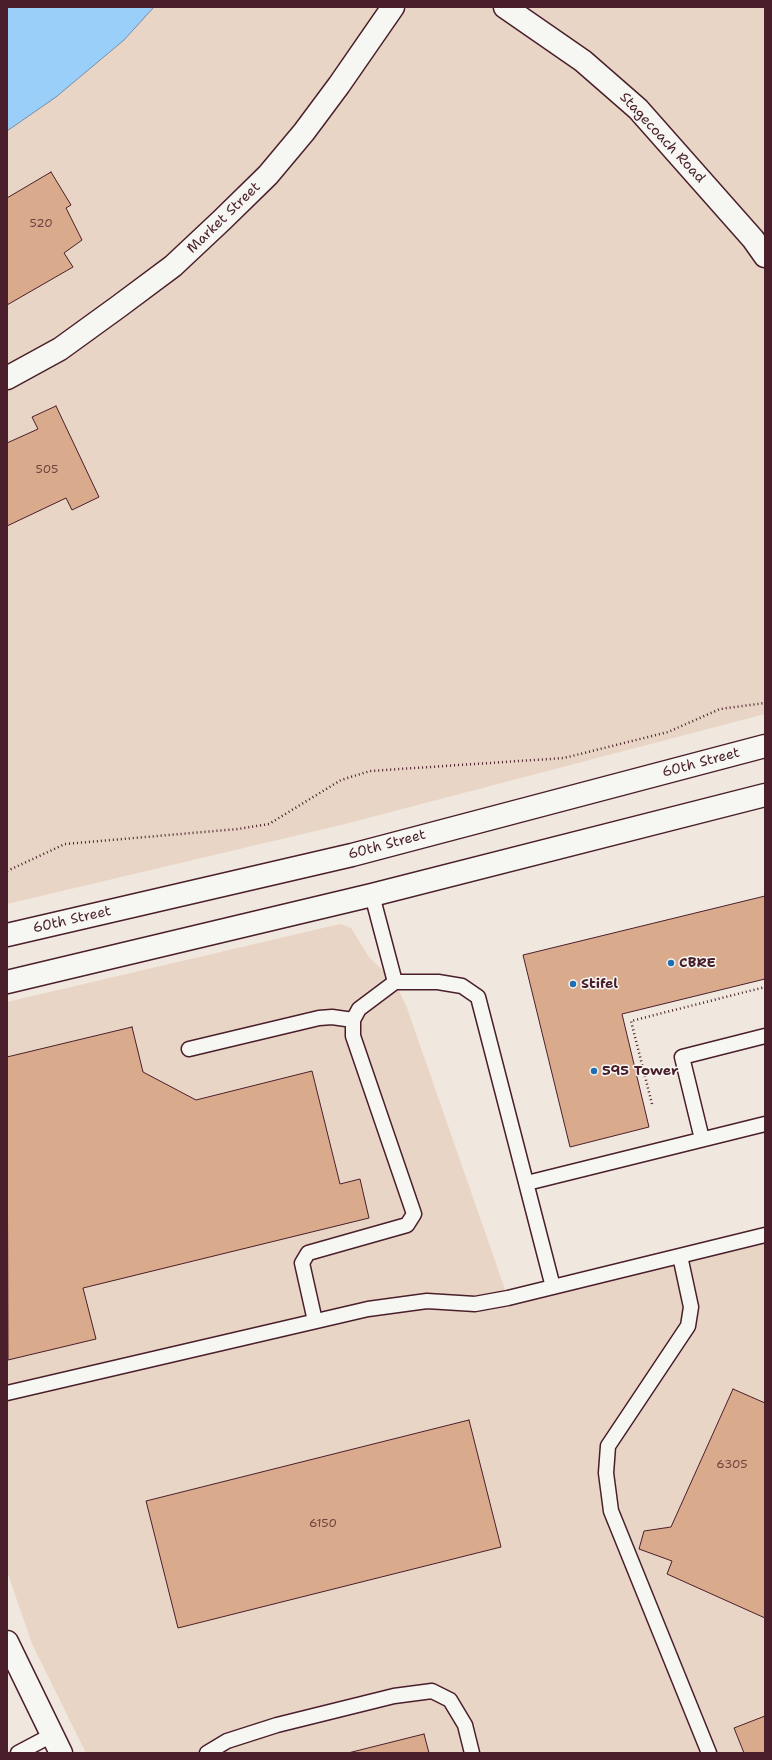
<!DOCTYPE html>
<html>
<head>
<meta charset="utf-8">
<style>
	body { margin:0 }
	#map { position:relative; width:772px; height:1760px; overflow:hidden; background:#f0e7de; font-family:"Shantell Sans",sans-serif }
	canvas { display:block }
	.frame { position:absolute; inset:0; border:8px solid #4a1f2b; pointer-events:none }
</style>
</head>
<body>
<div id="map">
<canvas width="772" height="1760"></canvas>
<div class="frame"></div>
</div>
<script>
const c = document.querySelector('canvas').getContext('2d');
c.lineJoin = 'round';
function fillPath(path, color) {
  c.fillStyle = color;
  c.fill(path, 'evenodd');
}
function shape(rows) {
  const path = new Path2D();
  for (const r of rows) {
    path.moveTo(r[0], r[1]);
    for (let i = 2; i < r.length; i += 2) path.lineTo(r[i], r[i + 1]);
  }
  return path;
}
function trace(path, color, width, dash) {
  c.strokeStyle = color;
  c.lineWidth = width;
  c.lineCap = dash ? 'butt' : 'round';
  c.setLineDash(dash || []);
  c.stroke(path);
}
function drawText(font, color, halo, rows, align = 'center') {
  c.font = font + ' "Shantell Sans",sans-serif';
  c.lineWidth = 3;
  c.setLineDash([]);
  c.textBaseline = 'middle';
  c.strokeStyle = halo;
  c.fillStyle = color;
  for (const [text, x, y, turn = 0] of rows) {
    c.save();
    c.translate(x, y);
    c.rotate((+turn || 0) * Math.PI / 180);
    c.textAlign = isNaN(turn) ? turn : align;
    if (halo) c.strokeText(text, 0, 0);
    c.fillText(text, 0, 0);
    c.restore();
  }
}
fillPath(shape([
	[154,7,765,7,765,714,345,824,7,904,7,131,56,97,124,40],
	[340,924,351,928,369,957,395,982,407,1008,508,1298,765,1239,765,1753,86,1753,32,1644,7,1571,7,1002]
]), '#e9d5c5');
const water = shape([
	[7,7,154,7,124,40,56,97,7,131,7,7]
]);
fillPath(water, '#99cff8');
trace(water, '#7989a6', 1);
const building = shape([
	[51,172,71,205,66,208,82,240,64,253,73,267,7,305,7,198,51,172],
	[56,406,99,497,72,510,66,498,7,526,7,443,38,429,32,417,56,406],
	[765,896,765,979,622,1014,649,1127,570,1147,523,955,765,896],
	[132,1027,143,1072,196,1100,312,1071,340,1184,360,1179,369,1218,83,1288,96,1339,8,1360,7,1057,132,1027],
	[733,1389,765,1403,765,1618,667,1574,672,1561,639,1549,644,1531,671,1527,733,1389],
	[469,1420,501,1547,178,1628,146,1501,469,1420],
	[765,1716,765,1753,744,1753,734,1728,765,1716],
	[424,1734,429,1753,348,1753,424,1734]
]);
fillPath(building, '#daaa8c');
trace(building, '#4a1f2b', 1);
const lane = shape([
	[372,895,395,982],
	[189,1049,319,1018,332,1017,353,1020],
	[702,1139,682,1057,765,1036],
	[527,1183,765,1124],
	[680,1256,691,1307,688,1326,608,1446,606,1473,611,1511,709,1753],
	[315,1321,302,1263,308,1253,407,1225,414,1214,353,1036,353,1020,359,1009,395,982,438,982,462,986,478,997,553,1287],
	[7,1393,368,1309,427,1301,475,1304,508,1298,765,1235],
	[18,1753,52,1735],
	[207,1753,227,1741,277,1725,394,1696,432,1691,450,1700,465,1725,472,1753]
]);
const street = shape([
	[505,7,583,61,638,109,753,239,765,256],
	[7,378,60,349,118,307,173,266,222,220,268,175,304,132,339,85,393,7]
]);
const secondary = shape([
	[7,935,352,855,765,746],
	[7,982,372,895,765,795],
	[7,1642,61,1753]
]);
trace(lane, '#4a1f2b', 17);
trace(street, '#4a1f2b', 25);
trace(secondary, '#4a1f2b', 25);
trace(shape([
	[7,871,65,844,238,829,269,824,341,780,370,771,564,758,668,732,720,709,765,703],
	[652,1104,631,1021,765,987]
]), '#4a1f2b', 2.5, [1, 3]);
trace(lane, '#f6f6f2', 14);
trace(street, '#f6f6f2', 22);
trace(secondary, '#f6f6f2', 22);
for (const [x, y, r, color] of [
	[671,963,4,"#1f6fb2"],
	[573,984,4,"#1f6fb2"],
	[594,1071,4,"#1f6fb2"]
]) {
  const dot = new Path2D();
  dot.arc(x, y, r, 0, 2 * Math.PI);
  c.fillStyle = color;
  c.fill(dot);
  trace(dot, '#f6f6f2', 1.5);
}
drawText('12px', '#6e4243', null, [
	["520",41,224],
	["505",47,470],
	["6305",732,1465],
	["6150",323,1524]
]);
drawText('14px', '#4a1f2b', '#f6f6f2', [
	["Stagecoach Road",662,138,47],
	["Market Street",224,218,-44],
	["60th Street",701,763,-15],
	["60th Street",387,845,-15],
	["60th Street",72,920,-13]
]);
drawText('bold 14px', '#4a1f2b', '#f6f6f2', [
	["CBRE",679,963],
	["Stifel",581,984],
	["595 Tower",602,1071]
], 'left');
</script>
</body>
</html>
